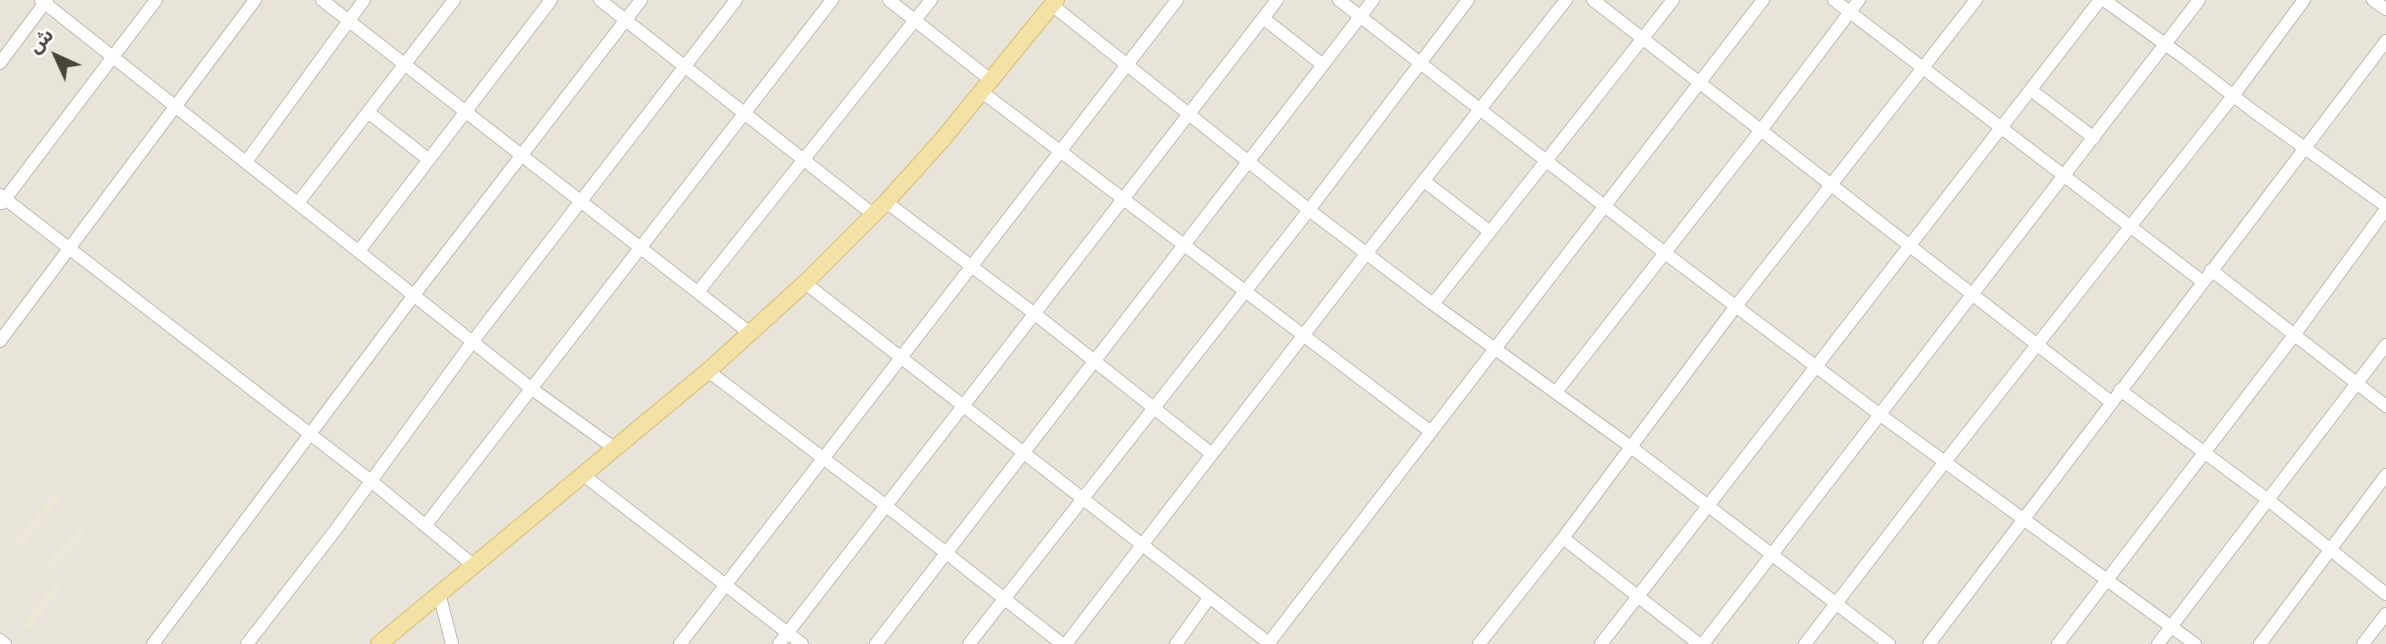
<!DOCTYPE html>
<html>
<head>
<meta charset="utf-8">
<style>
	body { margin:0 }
	#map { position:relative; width:2386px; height:644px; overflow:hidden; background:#f4f2ec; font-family:Helvetica,"Noto Sans Arabic",sans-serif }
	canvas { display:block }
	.north { position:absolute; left:21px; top:21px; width:70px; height:70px; -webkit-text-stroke:5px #fff; paint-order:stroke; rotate:315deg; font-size:19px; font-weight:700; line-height:28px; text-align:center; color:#48433a }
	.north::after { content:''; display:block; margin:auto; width:24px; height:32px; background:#48433a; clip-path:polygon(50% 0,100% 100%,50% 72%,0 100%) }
</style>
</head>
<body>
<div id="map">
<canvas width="2386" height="644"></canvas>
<div class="north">ش</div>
</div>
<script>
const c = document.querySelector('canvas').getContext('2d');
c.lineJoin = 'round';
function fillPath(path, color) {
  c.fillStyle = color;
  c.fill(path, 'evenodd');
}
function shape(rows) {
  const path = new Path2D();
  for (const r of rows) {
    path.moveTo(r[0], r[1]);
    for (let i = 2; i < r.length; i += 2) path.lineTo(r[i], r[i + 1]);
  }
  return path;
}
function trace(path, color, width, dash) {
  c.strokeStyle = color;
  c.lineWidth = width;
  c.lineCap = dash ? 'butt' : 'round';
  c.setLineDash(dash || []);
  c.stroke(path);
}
fillPath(shape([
	[0,0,2386,0,2386,644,0,644]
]), '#e8e4da');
fillPath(shape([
	[56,492,62,498,21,546,15,540],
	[82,527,88,533,50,571,44,566],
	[54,583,61,588,28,631,21,627]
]), '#ece7d7');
const minor = shape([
	[41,0,532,389,614,448],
	[322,0,750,333],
	[600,0,874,215],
	[889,0,992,81],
	[1339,0,1665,253,1879,414,2195,644],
	[1593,0,2111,402],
	[1834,0,2203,282],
	[2104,0,2187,60,2253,111,2386,206],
	[2373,0,2386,9],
	[1052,5,1309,210,1433,304,1631,447,1889,644],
	[1263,18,1323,65],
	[0,63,47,0],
	[2031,90,2094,138],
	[982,92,1431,432],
	[368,112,429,160],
	[246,162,364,0],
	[1424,181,1490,232],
	[0,195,371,481,473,565],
	[886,202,1035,314,1212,454],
	[2,203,156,0],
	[298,203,454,0],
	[359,251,551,0],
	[2211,270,2386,406],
	[805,283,1270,644],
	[698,292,931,0],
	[1433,304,1673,0],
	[0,341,255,0],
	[708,371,885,505,1062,644],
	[2120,390,2267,499,2386,594],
	[1556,392,1761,130,1859,0],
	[582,474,802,644],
	[425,526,832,0],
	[1563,538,1699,644],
	[439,593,452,644],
	[0,640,5,644],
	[153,644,414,295,641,0],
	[247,644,334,532,473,341,736,0],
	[680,644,1177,0],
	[779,644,1277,0],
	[876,644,1373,0],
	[969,644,1309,210,1468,0],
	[1066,644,1366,254,1566,0],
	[1176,644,1209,598],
	[1268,644,1763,0],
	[1479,644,1563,538,1736,306,1976,0],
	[1601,644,2100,0],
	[1703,644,2199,0],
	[1805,644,1944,463,2233,96,2304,0],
	[1929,644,2386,41],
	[2058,644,2295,334,2386,209],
	[2158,644,2386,345],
	[2260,644,2386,475],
	[2363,644,2386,614]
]);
const major = shape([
	[379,644,708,371,805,283,886,202,942,140,1056,0]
]);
trace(minor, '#bfbaaf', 14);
trace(major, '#d8c076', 18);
trace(minor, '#fff', 12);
trace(major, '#f4e1a5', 16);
</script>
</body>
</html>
